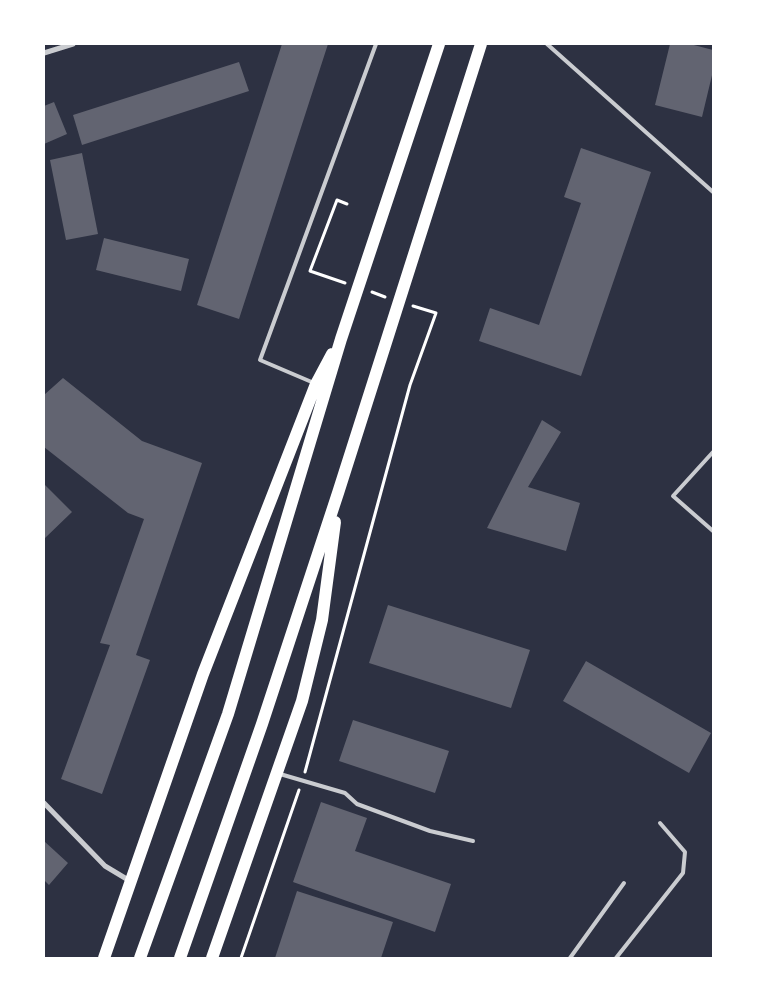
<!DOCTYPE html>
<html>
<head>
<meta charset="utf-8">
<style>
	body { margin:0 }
	#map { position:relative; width:757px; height:1002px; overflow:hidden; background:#2d3142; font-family:"Noto Sans",sans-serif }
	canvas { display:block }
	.frame { position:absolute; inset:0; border:45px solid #fff; pointer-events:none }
</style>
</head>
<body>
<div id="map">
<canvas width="757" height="1002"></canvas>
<div class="frame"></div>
</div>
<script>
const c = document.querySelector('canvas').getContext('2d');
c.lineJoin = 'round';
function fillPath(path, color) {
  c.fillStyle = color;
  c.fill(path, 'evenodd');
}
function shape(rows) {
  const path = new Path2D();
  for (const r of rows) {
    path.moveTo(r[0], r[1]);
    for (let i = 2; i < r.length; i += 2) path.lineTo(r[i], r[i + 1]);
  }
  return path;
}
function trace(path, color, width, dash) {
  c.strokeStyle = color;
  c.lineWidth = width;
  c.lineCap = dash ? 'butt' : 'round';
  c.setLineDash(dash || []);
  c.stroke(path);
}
fillPath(shape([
	[282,44,328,44,239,319,197,305],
	[670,44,690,44,713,50,713,71,702,117,655,105],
	[239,62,249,91,82,145,73,115],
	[54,102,67,134,44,144,44,106],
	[581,148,651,172,581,376,479,341,490,308,539,325,581,203,564,197],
	[82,153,98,234,66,240,50,160],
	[104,238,189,259,181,291,96,270],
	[63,378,142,441,202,463,136,655,150,660,102,794,61,779,110,645,100,643,144,519,128,513,44,447,44,395],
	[542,420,561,432,528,487,580,503,566,551,487,528],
	[44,484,72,512,44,539],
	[388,605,530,650,511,708,369,663],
	[586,661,711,733,689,773,563,701],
	[353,720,449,751,435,793,339,761],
	[321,802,367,818,355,851,451,884,435,932,293,882],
	[44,841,68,863,49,885,44,880],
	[297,891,393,922,381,958,275,958]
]), '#626471');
trace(shape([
	[345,283,310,271,337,200,347,204],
	[372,292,385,297],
	[305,772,410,385,436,313,413,306],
	[241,958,299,790]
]), '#fff', 3);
trace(shape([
	[547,44,713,192],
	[314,383,260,360,376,44],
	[713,452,673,496,713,531],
	[280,774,345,793,357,804,430,831,473,841],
	[570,958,624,883],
	[616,958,683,873,685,852,660,823]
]), '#caccd0', 4);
trace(shape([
	[44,53,73,44],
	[44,803,105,866,130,881]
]), '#caccd0', 5);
trace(shape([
	[104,958,203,674,316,384,332,354],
	[140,958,228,714,341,339,439,44],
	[180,958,262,724,338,493,481,44],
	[212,958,302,701,322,620,335,522]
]), '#fff', 12);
</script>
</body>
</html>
